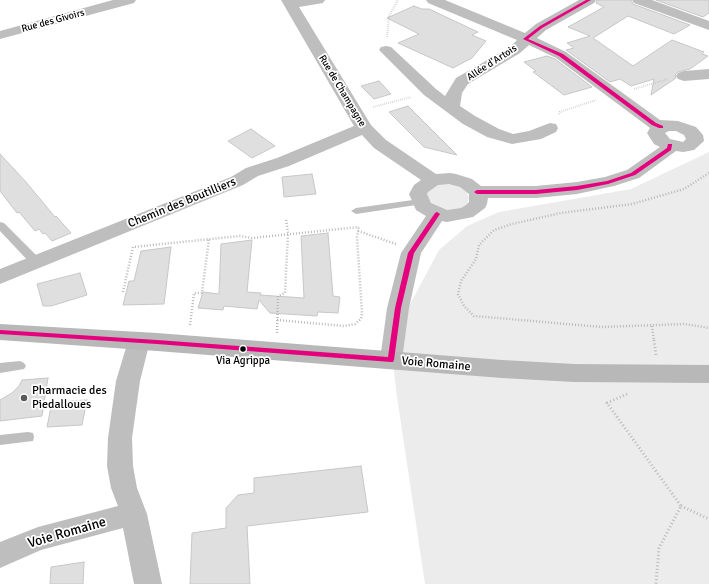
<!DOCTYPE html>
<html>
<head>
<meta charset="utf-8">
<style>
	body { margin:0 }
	canvas { display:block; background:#fff }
</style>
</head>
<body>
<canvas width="709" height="584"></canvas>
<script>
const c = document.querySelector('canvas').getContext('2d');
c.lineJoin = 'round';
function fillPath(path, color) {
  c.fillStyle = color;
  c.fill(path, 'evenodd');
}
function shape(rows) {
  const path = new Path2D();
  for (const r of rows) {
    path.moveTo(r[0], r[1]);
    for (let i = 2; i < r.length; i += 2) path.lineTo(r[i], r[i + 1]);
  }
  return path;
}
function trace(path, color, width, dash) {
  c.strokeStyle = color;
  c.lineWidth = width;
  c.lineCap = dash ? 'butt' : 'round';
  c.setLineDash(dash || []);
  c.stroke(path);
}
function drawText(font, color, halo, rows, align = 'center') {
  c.font = font + ' Signika,sans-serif';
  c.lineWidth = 3.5;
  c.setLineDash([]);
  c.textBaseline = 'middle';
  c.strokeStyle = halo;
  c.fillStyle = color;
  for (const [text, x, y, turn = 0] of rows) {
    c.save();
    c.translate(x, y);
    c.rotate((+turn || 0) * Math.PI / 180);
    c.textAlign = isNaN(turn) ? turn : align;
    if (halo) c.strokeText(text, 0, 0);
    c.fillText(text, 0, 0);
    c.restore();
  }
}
fillPath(shape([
	[709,152,709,584,425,584,396,390,391,340,439,250,467,226,499,212,631,189],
	[444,183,454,184,462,188,467,192,469,198,467,204,462,208,448,211,434,208,425,193,435,185]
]), '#ececec');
const building = shape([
	[597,0,631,0,633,4,690,25,674,34,628,16,593,38,633,66,672,40,704,52,702,54,708,56,690,69,678,72,675,75,676,78,651,95,654,79,631,86,620,79,610,82,566,50,574,48,567,43,590,36,568,27,604,7,596,3,597,0],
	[656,0,709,0,709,13,703,17,656,0],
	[414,6,422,9,429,9,478,32,472,35,486,41,472,58,453,68,398,43,419,34,387,18,414,6],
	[547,56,555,59,592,87,564,95,533,72,536,71,524,62,547,56],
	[379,81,391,94,374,99,361,86,379,81],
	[408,106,457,155,424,147,389,112,408,106],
	[251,129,275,146,252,158,228,141,251,129],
	[0,154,26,182,55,217,56,216,71,233,52,241,45,233,43,234,39,229,35,231,19,212,17,213,0,191,0,154],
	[312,174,316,194,284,197,282,177,312,174],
	[328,233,333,296,340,297,338,313,318,312,317,316,270,313,259,300,257,309,224,306,223,310,198,308,203,292,219,294,221,244,252,240,247,292,261,293,260,295,304,298,301,236,328,233],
	[171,247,164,304,123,305,129,281,134,281,141,251,171,247],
	[80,273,87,295,51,306,43,306,37,284,80,273],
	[48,378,42,416,0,421,0,400,12,393,19,386,22,380,48,378],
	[87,400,82,425,47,427,52,402,87,400],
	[361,466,368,512,247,526,250,584,190,584,192,533,226,528,226,508,238,495,254,493,254,478,361,466],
	[84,562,83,584,50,584,51,567,84,562]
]);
fillPath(building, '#dfdfdf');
trace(building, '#c7c7c7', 1);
trace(shape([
	[387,37,389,16,398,0],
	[634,89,668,79],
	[373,107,411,97],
	[559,114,560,112,596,100]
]), '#b9b9b9', 2, [0.5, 1.5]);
trace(shape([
	[709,173,684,189,632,204,561,213,512,224,494,230,479,245,476,259,461,281,458,294,464,306,474,316,602,327,685,324,709,328],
	[358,231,396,244],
	[123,292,133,247,240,236,252,238,359,227],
	[277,320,344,326,355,324,361,319,362,313,357,237,359,226],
	[190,325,194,293,202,293,209,239],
	[652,326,654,341],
	[277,333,278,296,285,293,288,234,286,218]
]), '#b9b9b9', 2.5, [1, 2]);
trace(shape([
	[654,340,656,355],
	[627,394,607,403,681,506,659,548,656,584],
	[681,506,709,519]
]), '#b9b9b9', 3, [1, 2.5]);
fillPath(shape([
	[420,199,423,200,425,202,423,204,356,214,351,211,356,208,420,199],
	[0,222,4,223,40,259,41,262,40,265,32,265,0,231,0,222],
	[20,361,24,363,26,366,24,369,0,373,0,363,20,361],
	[28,432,33,433,34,437,33,441,0,445,0,435,28,432]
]), '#bebebe');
fillPath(shape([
	[113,0,136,0,134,3,0,39,0,31,113,0],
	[281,0,325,0,323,3,299,7,371,125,386,140,436,174,450,173,456,174,472,179,481,186,536,186,577,182,605,177,627,170,660,147,654,144,647,133,650,128,556,58,529,45,520,53,468,84,462,93,460,106,475,116,499,129,513,134,529,131,550,123,556,124,558,128,556,132,541,139,512,144,487,137,463,124,424,95,379,50,381,47,386,46,391,47,436,89,445,96,456,78,510,47,517,40,428,3,426,0,445,0,525,33,536,24,579,0,596,0,594,3,546,30,537,38,566,52,660,120,678,121,696,127,703,135,704,141,694,150,683,152,676,151,639,178,614,186,577,194,536,198,488,198,487,204,485,208,473,217,447,222,442,221,421,253,409,308,402,360,399,366,391,369,383,366,380,360,387,308,401,253,426,216,416,210,409,194,414,185,421,180,374,148,362,135,289,166,258,176,243,185,0,284,0,269,231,177,246,168,277,158,354,126,281,0],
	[669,131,676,131,684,135,686,139,683,142,670,139,665,133,669,131],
	[449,184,460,187,469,194,469,202,466,205,461,208,447,210,431,203,427,194,428,192,438,185,449,184],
	[632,0,652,0,709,21,709,30,634,3,632,0],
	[709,69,709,79,684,81,678,79,676,76,678,73,684,71,709,69],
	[139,333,147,335,150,341,140,381,132,438,133,466,137,488,147,514,162,584,134,584,123,528,41,550,0,568,0,542,38,527,118,506,111,488,107,466,108,438,116,381,128,341,131,335,139,333]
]), '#bebebe');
fillPath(shape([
	[0,324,157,333,502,360,574,364,709,365,709,383,574,382,502,378,157,351,0,340,0,324]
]), '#b8b8b8');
fillPath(shape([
	[586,0,591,0,542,28,528,39,563,54,656,123,663,126,663,128,659,128,652,125,559,56,523,39,540,26,586,0],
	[668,144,672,144,672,145,671,150,635,175,608,184,577,190,536,194,477,194,474,192,477,190,536,190,577,186,607,181,631,173,667,148,668,144],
	[437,212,440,214,414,253,401,308,394,360,393,362,391,362,157,344,0,334,0,330,157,340,388,357,395,308,408,253,435,213,437,212]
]), '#e5007d');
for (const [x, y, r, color] of [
	[243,349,3.5,"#000"],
	[24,398,4,"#595959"]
]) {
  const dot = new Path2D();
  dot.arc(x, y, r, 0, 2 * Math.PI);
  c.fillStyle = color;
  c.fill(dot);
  trace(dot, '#fff', 1.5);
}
drawText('10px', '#000', '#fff', [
	["Rue des Givoirs",53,21,-15],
	["Allée d'Artois",492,63,-33],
	["Rue de Champagne",342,91,59]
]);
drawText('11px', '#000', '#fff', [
	["Via Agrippa",243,361]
]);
drawText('12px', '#000', '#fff', [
	["Chemin des Boutilliers",182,203,-22],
	["Voie Romaine",436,364,5]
]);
drawText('12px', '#000', '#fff', [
	["Pharmacie des",32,391],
	["Piedalloues",32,405]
], 'left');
drawText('14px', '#000', '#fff', [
	["Voie Romaine",67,533,-16]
]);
</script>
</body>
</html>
